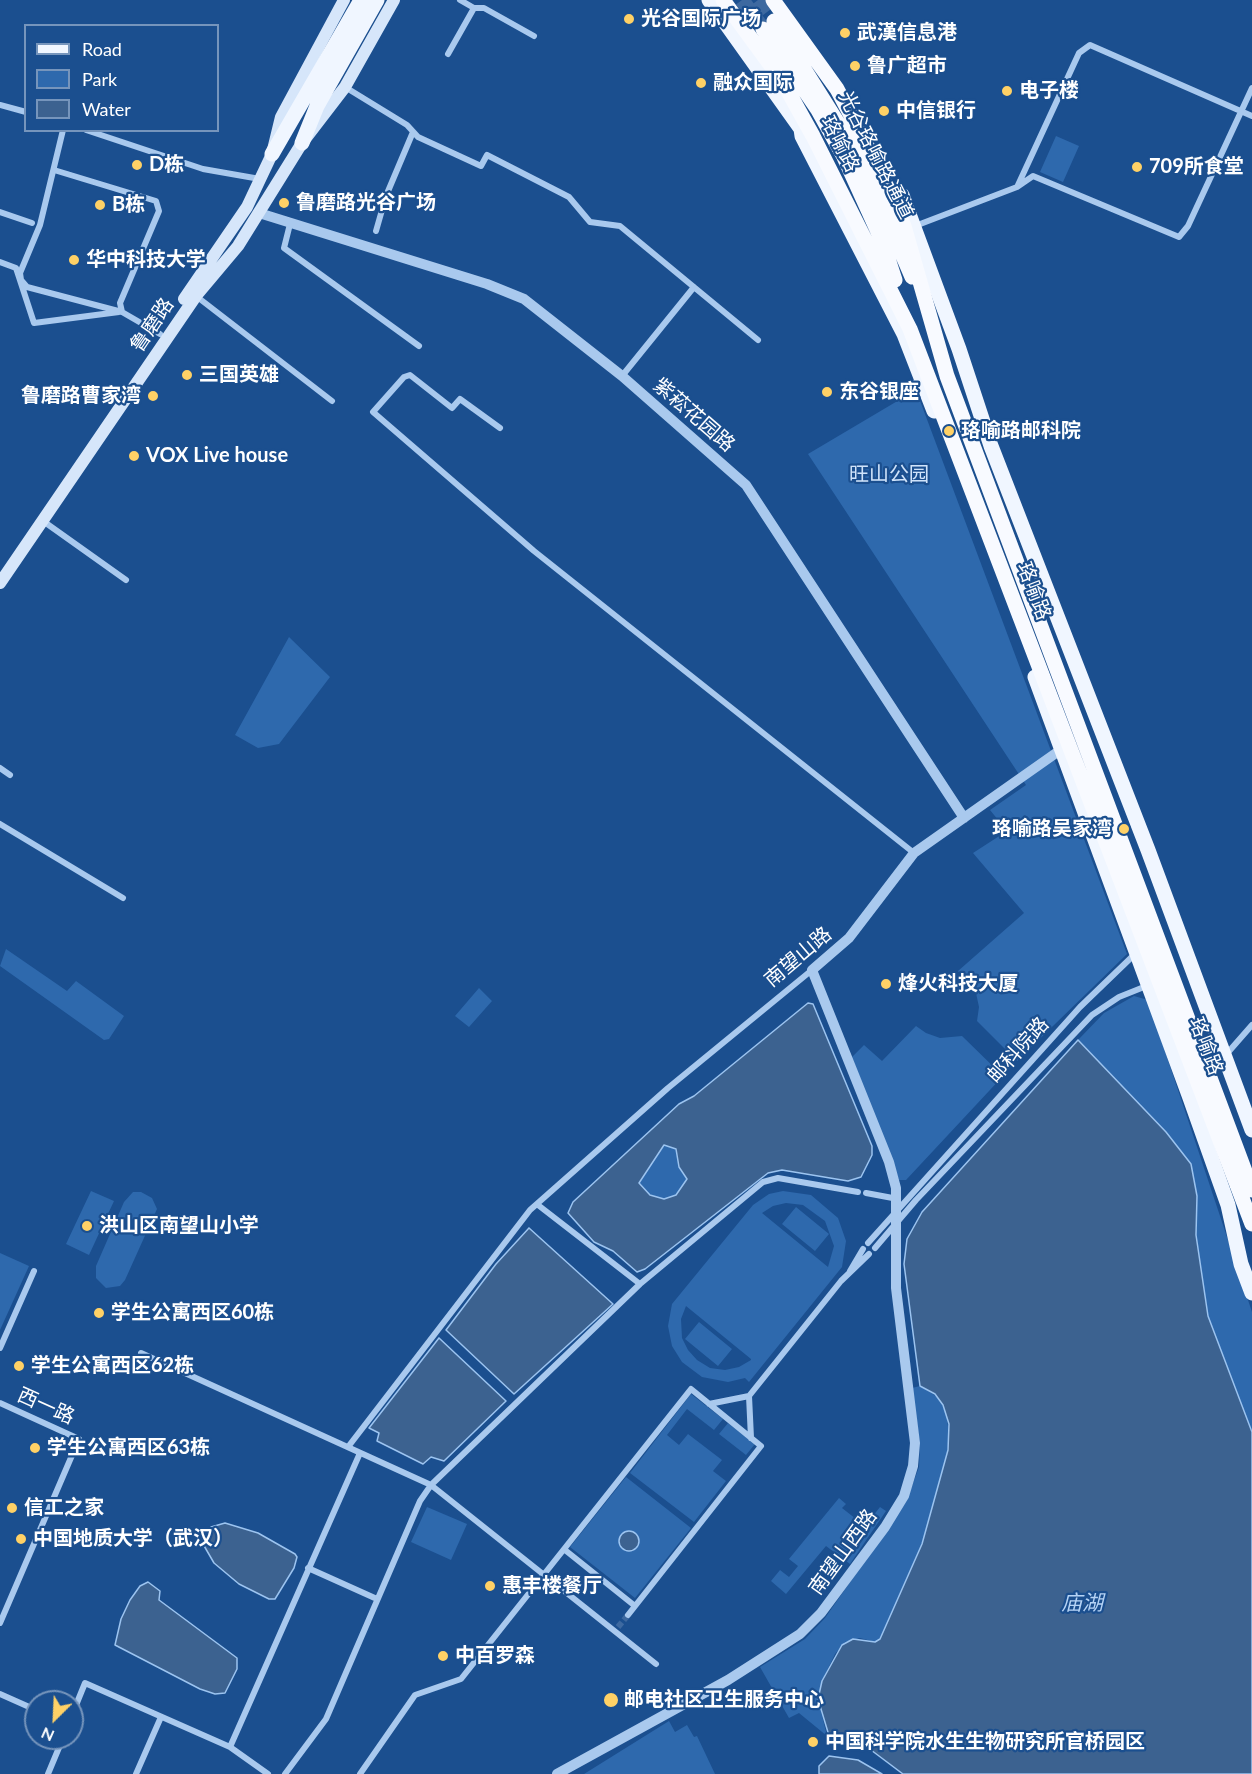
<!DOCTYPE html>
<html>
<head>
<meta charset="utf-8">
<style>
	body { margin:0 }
	#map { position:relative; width:1252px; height:1774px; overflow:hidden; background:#1b4f8f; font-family:Lato,sans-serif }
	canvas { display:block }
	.legend { position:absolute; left:24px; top:24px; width:195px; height:108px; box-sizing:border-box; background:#1b4f8f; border:2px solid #7695bc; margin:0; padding:8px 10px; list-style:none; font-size:18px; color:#fff }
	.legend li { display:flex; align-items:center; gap:12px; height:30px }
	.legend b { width:30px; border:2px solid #7695bc }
	.north { position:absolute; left:24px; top:1690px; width:60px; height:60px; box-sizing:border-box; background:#1b4f8f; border:2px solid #7695bc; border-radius:50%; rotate:204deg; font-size:16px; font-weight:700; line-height:24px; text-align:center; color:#fff }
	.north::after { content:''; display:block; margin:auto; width:21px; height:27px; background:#ffd166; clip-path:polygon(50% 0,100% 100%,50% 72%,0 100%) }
</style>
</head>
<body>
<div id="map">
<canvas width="1252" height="1774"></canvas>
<ul class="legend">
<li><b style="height:8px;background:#f0f6ff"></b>Road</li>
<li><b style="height:16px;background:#2e69ad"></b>Park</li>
<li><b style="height:16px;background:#3c6290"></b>Water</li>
</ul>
<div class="north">N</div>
</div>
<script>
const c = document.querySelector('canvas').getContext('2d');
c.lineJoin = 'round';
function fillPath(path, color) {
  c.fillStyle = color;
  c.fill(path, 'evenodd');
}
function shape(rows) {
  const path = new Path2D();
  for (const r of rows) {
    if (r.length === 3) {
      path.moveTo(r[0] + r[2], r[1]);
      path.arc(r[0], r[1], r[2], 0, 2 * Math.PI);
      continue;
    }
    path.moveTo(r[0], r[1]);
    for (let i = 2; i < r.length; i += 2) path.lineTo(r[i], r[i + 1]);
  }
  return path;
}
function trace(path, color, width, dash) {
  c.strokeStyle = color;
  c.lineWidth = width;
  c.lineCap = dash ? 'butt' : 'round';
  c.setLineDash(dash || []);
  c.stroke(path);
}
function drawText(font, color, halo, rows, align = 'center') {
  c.font = font + ' Lato,"Noto Sans SC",sans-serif';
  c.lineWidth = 4.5;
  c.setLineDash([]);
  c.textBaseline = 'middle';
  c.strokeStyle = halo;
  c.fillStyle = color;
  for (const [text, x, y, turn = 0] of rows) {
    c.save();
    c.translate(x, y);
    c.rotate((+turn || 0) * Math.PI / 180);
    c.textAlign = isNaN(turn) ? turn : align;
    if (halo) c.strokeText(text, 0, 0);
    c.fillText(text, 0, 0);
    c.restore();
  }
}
fillPath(shape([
	[1056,136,1079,146,1063,182,1040,172],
	[916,390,1127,954,1017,1061,977,1021,979,1007,976,993,958,971,1024,913,973,853,1007,831,990,810,1026,785,808,454],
	[289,637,330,677,279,744,258,748,235,735],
	[6,949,67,991,76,981,124,1016,109,1039,104,1040,0,966],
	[479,988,492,1001,469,1027,455,1016],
	[1134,996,1148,1000,1252,1312,1252,1432,1208,1316,1196,1235,1197,1196,1166,1132,1078,1040,1104,1013],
	[916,1026,926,1033,940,1038,962,1036,1003,1076,906,1180,899,1180,852,1057,864,1045,882,1061],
	[664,1145,676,1149,681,1170,687,1179,675,1197,662,1199,647,1193,639,1183],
	[91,1191,114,1201,89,1255,66,1244],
	[783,1191,811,1195,838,1218,846,1241,842,1267,749,1382,745,1378,728,1382,702,1377,682,1362,672,1346,668,1326,672,1304,753,1205,769,1194],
	[786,1203,803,1205,825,1221,834,1246,828,1267,762,1213,773,1206],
	[686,1306,751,1359,751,1360,739,1367,725,1370,710,1368,697,1360,688,1350,682,1338,681,1319],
	[133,1192,141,1192,152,1198,157,1209,125,1280,120,1286,106,1288,96,1278,96,1266,124,1202],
	[796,1207,829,1234,815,1251,782,1224],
	[0,1253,29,1266,0,1330],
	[699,1322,732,1349,718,1366,685,1339],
	[920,1386,939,1398,947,1415,949,1439,946,1460,922,1544,880,1639,875,1642,860,1638,845,1642,835,1654,822,1681,818,1699,827,1736,799,1713,789,1718,760,1667,805,1639,825,1618,906,1502,919,1467,920,1444,912,1388],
	[691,1394,723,1419,714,1430,687,1409,667,1435,679,1445,688,1434,722,1460,713,1471,726,1481,694,1522,630,1473],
	[728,1423,755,1444,746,1455,719,1434],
	[626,1477,691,1528,635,1598,570,1547],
	[839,1498,846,1504,842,1508,865,1526,880,1507,886,1511,850,1564,826,1546,786,1594,771,1581,780,1570,789,1577,798,1566,789,1559],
	[427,1507,467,1524,451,1560,411,1542],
	[669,1721,675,1732,687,1725,694,1737,697,1736,715,1774,584,1774]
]), '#2e69ad');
const water = shape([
	[808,1003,813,1004,872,1146,872,1155,861,1177,848,1181,782,1170,768,1173,645,1269,637,1272,613,1251,594,1242,568,1213,573,1202,679,1104,694,1096,808,1003],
	[664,1145,676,1149,679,1167,687,1179,676,1195,664,1199,650,1195,639,1183,664,1145],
	[1078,1040,1166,1132,1191,1164,1197,1196,1196,1235,1208,1316,1252,1432,1252,1774,903,1774,867,1747,830,1739,818,1699,822,1681,842,1645,853,1639,875,1642,880,1639,922,1544,948,1450,949,1424,943,1405,935,1394,920,1386,904,1264,907,1239,922,1212,1078,1040],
	[529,1228,613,1304,514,1394,446,1330,496,1264,529,1228],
	[439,1338,506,1401,444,1461,431,1457,423,1464,377,1441,379,1433,369,1428,439,1338],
	[225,1523,258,1533,295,1554,297,1557,294,1568,275,1599,269,1599,239,1584,214,1563,203,1544,203,1537,211,1527,225,1523],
	[629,1541,10],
	[148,1582,160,1591,159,1600,237,1658,237,1669,225,1693,215,1694,200,1689,115,1645,121,1619,130,1600,140,1586,148,1582],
	[829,1756,858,1760,882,1774,819,1774,819,1766,829,1756]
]);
fillPath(water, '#3c6290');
trace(water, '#9cc4f0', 1.5);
trace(shape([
	[618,1627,628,1615]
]), '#3d69a0', 6, [6, 3]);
trace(shape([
	[742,0,763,29],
	[758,0,774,21]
]), '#3d69a0', 15, [15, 8]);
trace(shape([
	[474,8,484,8,534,36],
	[448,54,474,8,460,0],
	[345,87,407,125,418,137,481,166,487,155,569,197,590,222,620,226,758,340],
	[0,105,26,112],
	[63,130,40,225,20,273,21,280,27,287,122,312,160,334],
	[86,130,203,169,260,179],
	[54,170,156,201,159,211,120,303,122,312],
	[1018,185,1079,53,1090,45,1252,116],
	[0,212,32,223],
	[290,224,284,248,419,346],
	[915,226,1017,187,1033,176,1179,237,1188,226,1252,88],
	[376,231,386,196,413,132],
	[0,262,16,268,34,323,119,312],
	[196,296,332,401],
	[622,376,694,287],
	[889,396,921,380],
	[500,428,460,399,452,408,410,375,404,377,373,412,534,551,914,853],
	[43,521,126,580],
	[0,768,10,775],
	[0,824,123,898],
	[1207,1065,1224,1057,1252,1025],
	[866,1193,898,1199],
	[538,1205,640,1284],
	[868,1243,1080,1007,1137,952],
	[875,1248,916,1200,1092,1015,1119,997,1149,985],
	[850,1271,863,1249],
	[0,1348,34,1271],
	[141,1353,431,1485,656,1664],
	[749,1396,751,1438],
	[0,1403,79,1439,0,1623],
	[709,1404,749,1396,841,1281,869,1254],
	[348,1447,530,1210,668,1088,812,970],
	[565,1550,635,1606],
	[308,1568,377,1599],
	[0,1694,36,1710],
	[72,1715,85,1683,230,1747,268,1774],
	[230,1747,360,1453],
	[48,1774,63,1738],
	[136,1774,161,1717],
	[285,1774,326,1719,420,1501,431,1485,640,1284,763,1182,778,1178,858,1192],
	[360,1774,415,1695,461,1679,691,1389,761,1446,628,1615]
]), '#a9c9ee', 6);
trace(shape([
	[259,213,487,284,524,299,622,376,746,485,964,818],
	[557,1774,728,1680,800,1634,821,1613,885,1527,904,1496,913,1466,915,1443,896,1288,896,1188,889,1162,812,970,849,938,914,853,1066,746]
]), '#a9c9ee', 10);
trace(shape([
	[184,299,247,207,272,154,281,117,344,0],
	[0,583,196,296,238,246,302,143,345,87,394,0]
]), '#d6e6fa', 12);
trace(shape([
	[709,0,801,129,802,136,904,334,934,411],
	[302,143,317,106,377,0],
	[272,154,361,0],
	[902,195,959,349,991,446,1148,850,1252,1130],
	[1035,677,1190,1098,1228,1205,1241,1264,1252,1293]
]), '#f0f6ff', 15);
trace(shape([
	[723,0,783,82,813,136,910,329,1252,1224],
	[773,0,837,89,874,159,904,226,947,376,1252,1190],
	[774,21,848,139,875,191,912,277],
	[763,29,818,110,843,155,883,243,895,280]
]), '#f8faff', 15);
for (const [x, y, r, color] of [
	[629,19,6,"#ffd166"],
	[845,33,6,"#ffd166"],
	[855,66,6,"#ffd166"],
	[701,83,6,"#ffd166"],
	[1007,91,6,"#ffd166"],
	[884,111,6,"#ffd166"],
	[137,165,6,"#ffd166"],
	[1137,167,6,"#ffd166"],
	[284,203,6,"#ffd166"],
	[100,205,6,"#ffd166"],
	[74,260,6,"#ffd166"],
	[187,375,6,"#ffd166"],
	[827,392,6,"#ffd166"],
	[153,396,6,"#ffd166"],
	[949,431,6,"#ffd166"],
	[134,456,6,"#ffd166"],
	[1124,829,6,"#ffd166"],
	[886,984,6,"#ffd166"],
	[87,1226,6,"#ffd166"],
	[99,1313,6,"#ffd166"],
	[19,1366,6,"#ffd166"],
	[35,1448,6,"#ffd166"],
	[12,1508,6,"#ffd166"],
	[21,1539,6,"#ffd166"],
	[490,1586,6,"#ffd166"],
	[443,1656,6,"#ffd166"],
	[611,1700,8,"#ffd166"],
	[813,1742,6,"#ffd166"]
]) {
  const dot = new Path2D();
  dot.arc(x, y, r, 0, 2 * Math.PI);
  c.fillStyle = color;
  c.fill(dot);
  trace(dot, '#1b4f8f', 2);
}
drawText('bold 20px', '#fff', '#1b4f8f', [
	["光谷国际广场",641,19],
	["武漢信息港",857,33],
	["鲁广超市",867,66],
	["融众国际",713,83],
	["电子楼",1019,91],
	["中信银行",896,111],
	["D栋",149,165],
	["709所食堂",1149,167],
	["鲁磨路光谷广场",296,203],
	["B栋",112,205],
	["华中科技大学",86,260],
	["三国英雄",199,375],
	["东谷银座",839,392],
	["鲁磨路曹家湾",141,396,"right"],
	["珞喻路邮科院",961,431],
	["VOX Live house",146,456],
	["珞喻路吴家湾",1112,829,"right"],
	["烽火科技大厦",898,984],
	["洪山区南望山小学",99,1226],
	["学生公寓西区60栋",111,1313],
	["学生公寓西区62栋",31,1366],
	["学生公寓西区63栋",47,1448],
	["信工之家",24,1508],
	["中国地质大学（武汉）",33,1539],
	["惠丰楼餐厅",502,1586],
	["中百罗森",455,1656],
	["邮电社区卫生服务中心",624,1700],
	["中国科学院水生生物研究所官桥园区",825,1742]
], 'left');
drawText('20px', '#fff', '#1b4f8f', [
	["珞喻路",840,144,63],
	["光谷珞喻路通道",876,155,63],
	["鲁磨路",152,325,-56],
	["紫菘花园路",694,415,41],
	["珞喻路",1034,591,69],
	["南望山路",798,957,-40],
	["珞喻路",1206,1046,69],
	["邮科院路",1018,1050,-48],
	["西一路",46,1406,24],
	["南望山西路",843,1552,-54]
]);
drawText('20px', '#cfe3fa', '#1b4f8f', [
	["旺山公园",889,475]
]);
drawText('italic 21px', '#b5d3f5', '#1b4f8f', [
	["庙湖",1082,1603]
]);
</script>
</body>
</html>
